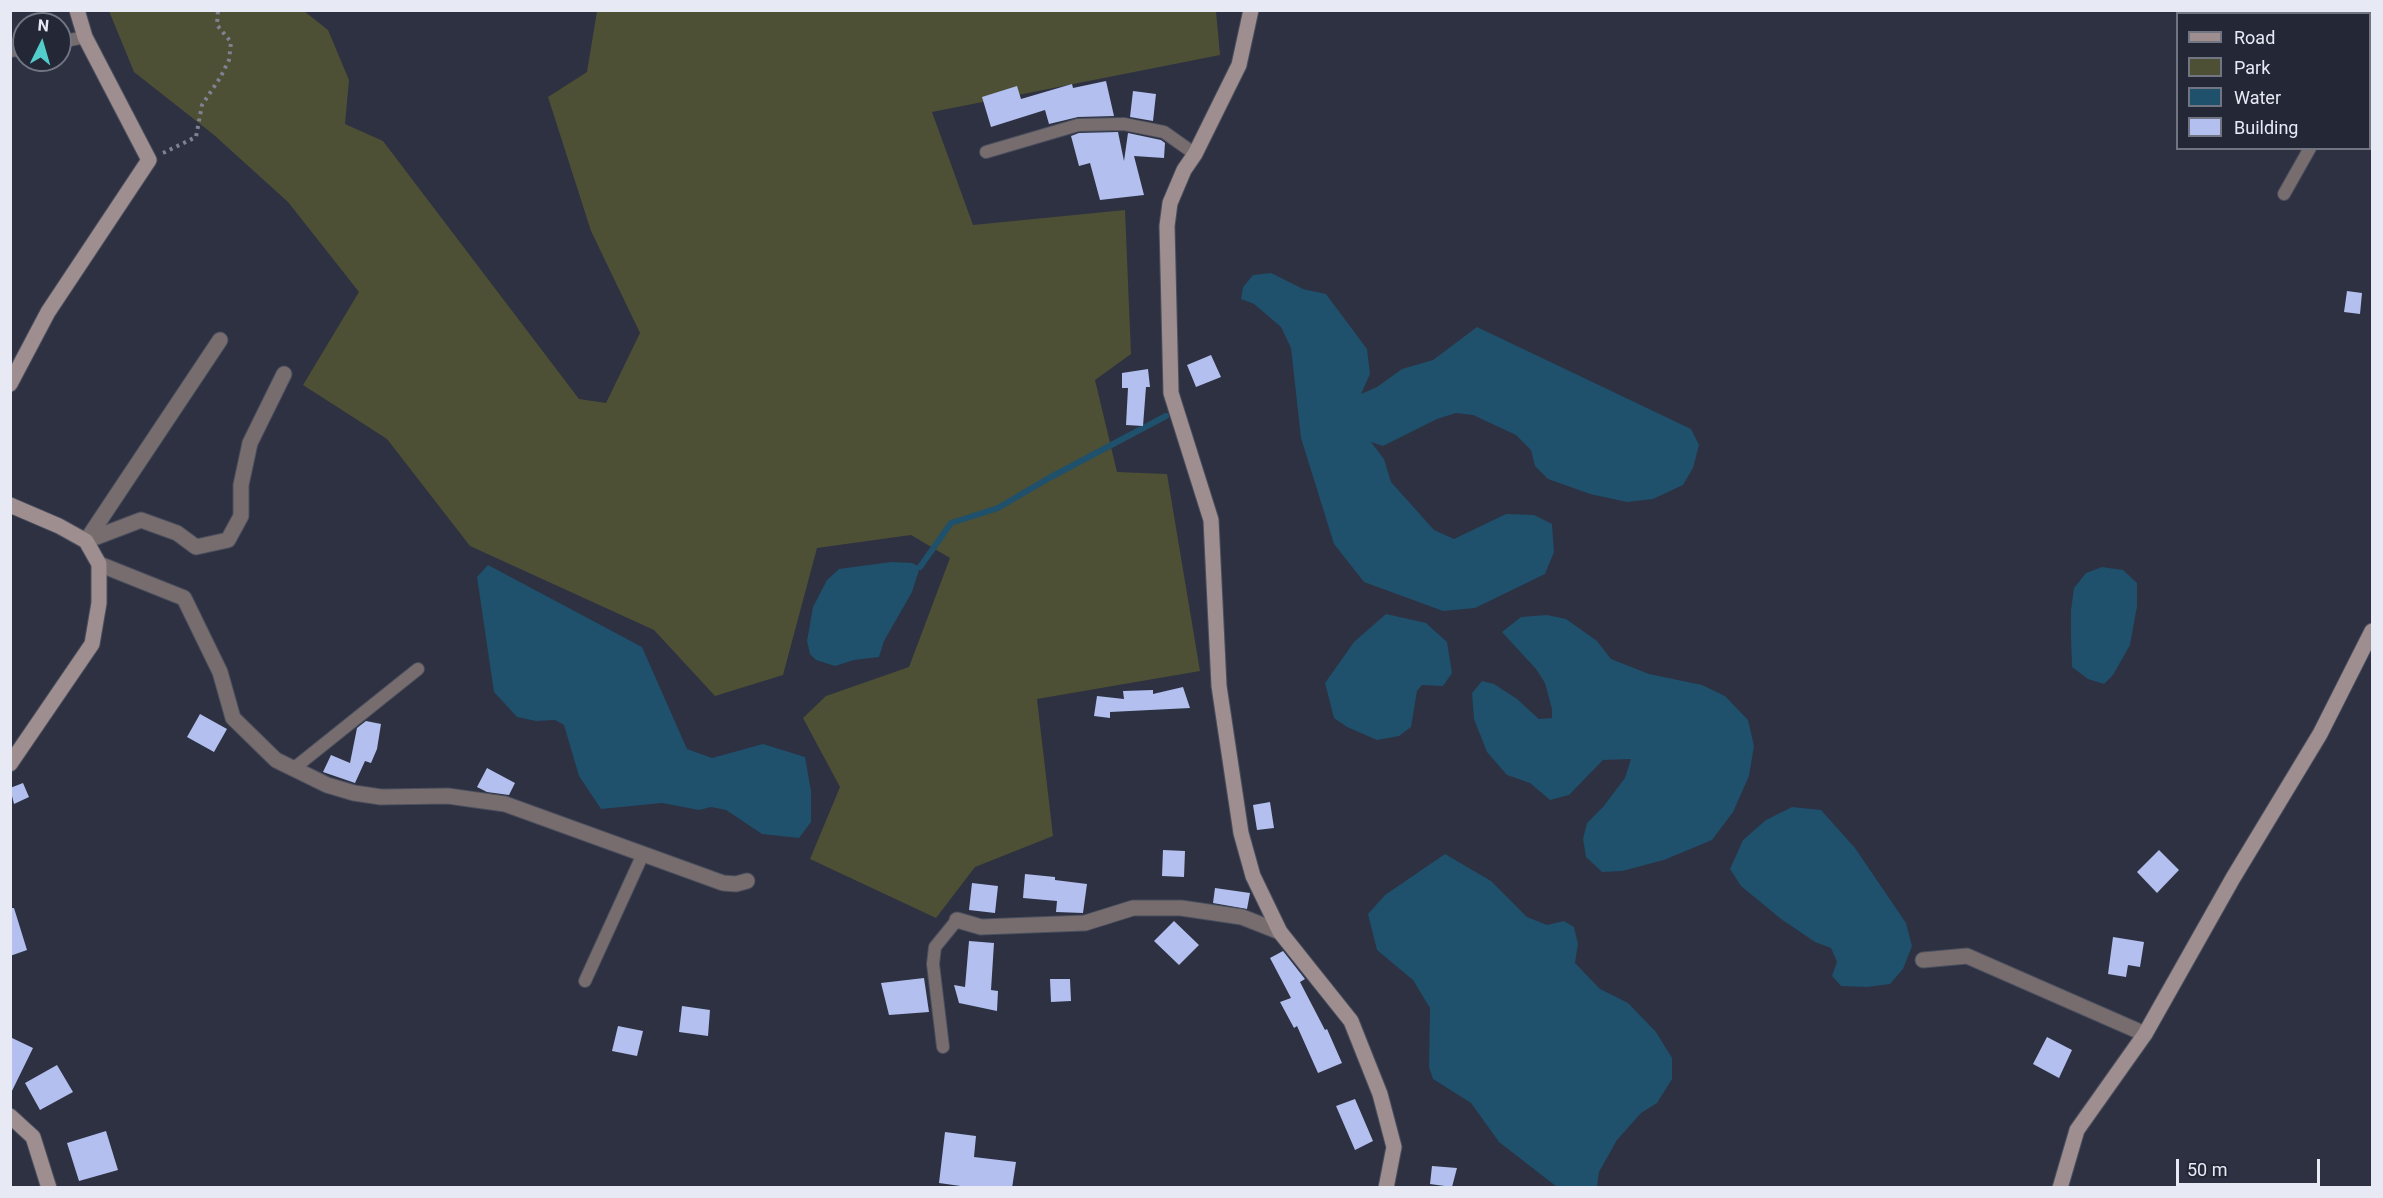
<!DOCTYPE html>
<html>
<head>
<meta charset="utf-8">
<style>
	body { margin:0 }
	#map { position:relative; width:2383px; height:1198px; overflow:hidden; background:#2d3141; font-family:Roboto,sans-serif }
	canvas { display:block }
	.frame { position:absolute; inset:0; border:12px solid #e7eaf4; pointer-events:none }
	.legend { position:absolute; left:2176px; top:12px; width:195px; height:138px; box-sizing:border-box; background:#232736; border:2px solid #717582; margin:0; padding:8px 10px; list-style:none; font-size:18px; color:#e7eaf4 }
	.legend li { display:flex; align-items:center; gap:12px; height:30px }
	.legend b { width:30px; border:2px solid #717582 }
	.north { position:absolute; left:12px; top:12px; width:60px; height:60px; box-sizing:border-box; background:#232736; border:2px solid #717582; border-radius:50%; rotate:5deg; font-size:16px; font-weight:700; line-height:24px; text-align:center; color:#e7eaf4 }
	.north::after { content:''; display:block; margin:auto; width:21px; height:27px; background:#52cdcc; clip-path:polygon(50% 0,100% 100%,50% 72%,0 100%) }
	.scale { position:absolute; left:2176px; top:1159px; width:144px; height:27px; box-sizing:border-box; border:3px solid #e7eaf4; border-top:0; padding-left:8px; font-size:18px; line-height:21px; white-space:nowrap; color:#e7eaf4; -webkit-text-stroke:4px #232736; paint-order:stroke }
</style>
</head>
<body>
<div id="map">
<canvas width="2383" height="1198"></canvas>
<div class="frame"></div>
<ul class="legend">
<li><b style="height:8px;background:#9e8e8f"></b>Road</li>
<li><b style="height:16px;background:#4d5035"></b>Park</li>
<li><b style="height:16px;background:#1f506c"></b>Water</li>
<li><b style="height:16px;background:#b2bfef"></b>Building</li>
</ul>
<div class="north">N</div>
<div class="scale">50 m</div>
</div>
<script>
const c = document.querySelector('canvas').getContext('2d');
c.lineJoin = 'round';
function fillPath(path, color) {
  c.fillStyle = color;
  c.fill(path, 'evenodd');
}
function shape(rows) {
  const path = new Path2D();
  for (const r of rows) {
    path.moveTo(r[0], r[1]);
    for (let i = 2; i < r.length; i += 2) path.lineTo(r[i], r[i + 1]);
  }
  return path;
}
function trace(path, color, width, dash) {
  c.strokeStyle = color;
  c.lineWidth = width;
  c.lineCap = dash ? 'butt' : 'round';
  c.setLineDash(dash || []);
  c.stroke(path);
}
fillPath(shape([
	[109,11,304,11,328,30,349,80,345,124,383,141,579,399,606,403,640,333,591,231,548,97,587,72,597,11,1216,11,1220,55,932,112,973,225,1125,210,1131,354,1095,380,1117,472,1167,474,1200,671,1037,699,1053,836,975,867,936,918,810,859,840,787,803,718,826,696,909,667,950,558,911,535,817,548,783,675,715,696,654,630,470,546,387,439,303,385,359,292,288,202,214,135,134,72]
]), '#4d5035');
fillPath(shape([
	[1271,273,1303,289,1326,294,1367,349,1370,374,1361,394,1377,387,1402,369,1433,360,1477,327,1691,429,1699,445,1693,468,1683,485,1653,499,1627,502,1590,494,1548,479,1535,466,1531,450,1516,435,1473,415,1456,413,1437,419,1383,446,1371,442,1384,459,1391,482,1434,530,1454,539,1506,514,1534,515,1552,524,1554,552,1545,574,1475,608,1443,611,1364,582,1334,544,1301,438,1291,348,1281,327,1254,304,1241,299,1243,287,1253,275],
	[891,562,912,563,920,567,912,592,884,641,879,657,854,660,835,666,816,660,810,654,807,641,813,607,827,580,839,569],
	[488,565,642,647,687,749,712,758,763,744,805,757,811,791,811,822,799,838,762,834,726,810,711,807,699,810,662,803,601,809,579,776,564,725,555,720,536,721,517,717,494,692,477,577],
	[2102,567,2123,570,2137,583,2137,606,2130,645,2113,675,2104,684,2088,679,2072,667,2071,637,2071,610,2074,588,2086,573],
	[1386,614,1426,623,1447,642,1452,673,1443,686,1422,685,1417,691,1411,727,1399,736,1377,740,1347,727,1334,718,1325,683,1354,642],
	[1547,615,1566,619,1597,641,1611,659,1649,674,1702,685,1725,696,1748,720,1754,746,1749,776,1733,812,1712,840,1664,860,1622,871,1602,872,1586,857,1583,839,1587,823,1603,807,1625,778,1631,759,1603,760,1569,795,1550,800,1530,783,1507,775,1487,752,1474,719,1472,693,1482,681,1494,684,1517,699,1539,719,1552,718,1552,709,1545,683,1536,669,1502,632,1521,617],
	[1792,807,1821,810,1855,848,1906,923,1912,946,1903,969,1890,984,1867,987,1841,986,1832,976,1837,962,1831,948,1815,942,1781,919,1741,886,1730,869,1743,840,1766,820],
	[1445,854,1491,881,1527,917,1547,925,1564,921,1574,927,1578,944,1575,963,1600,989,1628,1003,1656,1032,1672,1058,1672,1079,1657,1103,1641,1113,1617,1140,1599,1172,1597,1187,1557,1187,1499,1142,1471,1103,1433,1079,1429,1067,1430,1008,1413,980,1377,950,1368,914,1385,895]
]), '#1f506c');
trace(shape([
	[920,567,951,523,998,508,1049,478,1166,416]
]), '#1f506c', 6);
fillPath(shape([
	[1106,81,1114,116,1078,117,1049,124,1045,110,991,127,982,97,1017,86,1021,99,1072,84,1073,88],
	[1133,91,1156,94,1153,121,1130,117],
	[1118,132,1124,161,1128,133,1161,140,1165,143,1164,158,1134,156,1144,195,1100,200,1090,163,1079,166,1071,136,1079,133],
	[2347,291,2362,293,2360,314,2344,312],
	[1211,355,1221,377,1196,387,1187,365],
	[1148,369,1150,387,1146,387,1143,426,1126,425,1128,388,1122,388,1122,373],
	[1183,687,1190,708,1110,712,1110,718,1094,716,1097,696,1124,699,1123,691,1153,690,1153,694],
	[200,714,227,729,214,752,187,737],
	[366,721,381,724,377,749,371,763,365,761,355,783,323,772,331,755,350,763,357,728],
	[487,768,515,783,509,795,487,792,477,787],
	[23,783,29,797,14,804,10,788],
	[1270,802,1274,828,1257,830,1253,805],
	[1163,850,1185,851,1184,877,1162,876],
	[2159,850,2179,870,2157,893,2137,872],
	[1025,874,1055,877,1055,880,1087,884,1083,913,1056,912,1057,901,1023,898],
	[972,883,998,886,995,913,969,910],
	[1215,888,1250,893,1247,909,1213,903],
	[10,908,14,908,27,950,10,956],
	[1174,921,1199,945,1179,965,1154,941],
	[2113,937,2144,942,2140,967,2128,965,2126,977,2108,974],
	[969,941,994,943,991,990,998,991,997,1011,959,1003,954,985,965,987],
	[1283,951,1305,979,1300,982,1325,1030,1327,1029,1342,1063,1318,1073,1297,1026,1294,1028,1280,1002,1291,998,1270,958],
	[924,978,929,1012,889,1015,881,983],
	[1050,979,1070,979,1071,1001,1051,1002],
	[682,1006,710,1010,708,1036,679,1032],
	[618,1026,643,1031,637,1056,612,1051],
	[10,1037,33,1048,10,1095],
	[2047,1037,2072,1050,2059,1078,2033,1064],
	[57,1065,73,1092,40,1110,25,1083],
	[1355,1099,1373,1141,1355,1150,1336,1106],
	[106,1131,118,1170,79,1181,67,1143],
	[945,1132,976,1136,974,1157,1016,1162,1012,1188,975,1188,939,1183],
	[1432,1166,1457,1168,1452,1187,1430,1184]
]), '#b2bfef');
const lane = shape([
	[2370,36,2372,28],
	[60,42,85,37],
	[10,51,24,49],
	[986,152,1078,125,1124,124,1164,132,1195,154],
	[2284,194,2310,148],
	[293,769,418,669],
	[585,981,643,854],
	[943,1047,933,964,935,947,957,920]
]);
const street = shape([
	[86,541,141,520,177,533,196,547,228,540,241,516,241,485,250,443,284,374],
	[86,541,220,340],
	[99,564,184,598,220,672,233,718,276,760,327,785,354,793,381,797,448,796,505,804,723,883,736,884,747,881],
	[957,920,981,927,1085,923,1133,908,1181,908,1242,917,1280,932],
	[1923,960,1967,956,2145,1034]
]);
const secondary = shape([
	[1251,10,1239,65,1195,154,1184,170,1170,203,1167,226,1171,393,1211,520,1219,686,1241,833,1253,876,1280,932,1351,1021,1380,1094,1394,1147,1386,1188],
	[10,384,48,312,149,160,85,37,77,10],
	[10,505,59,526,86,541,99,564,99,603,92,644,10,764],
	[10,1116,33,1137,49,1188],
	[2060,1188,2077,1130,2145,1034,2233,878,2320,734,2372,631]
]);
trace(lane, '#4b4f5e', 14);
trace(street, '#4b4f5e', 17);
trace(secondary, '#4b4f5e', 17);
trace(shape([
	[163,153,196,137,202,105,220,78,229,60,231,42,217,25,218,10]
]), '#7f8290', 4, [3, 4.5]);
trace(lane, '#776d6e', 12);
trace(street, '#776d6e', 15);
trace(secondary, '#9e8e8f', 15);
</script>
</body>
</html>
